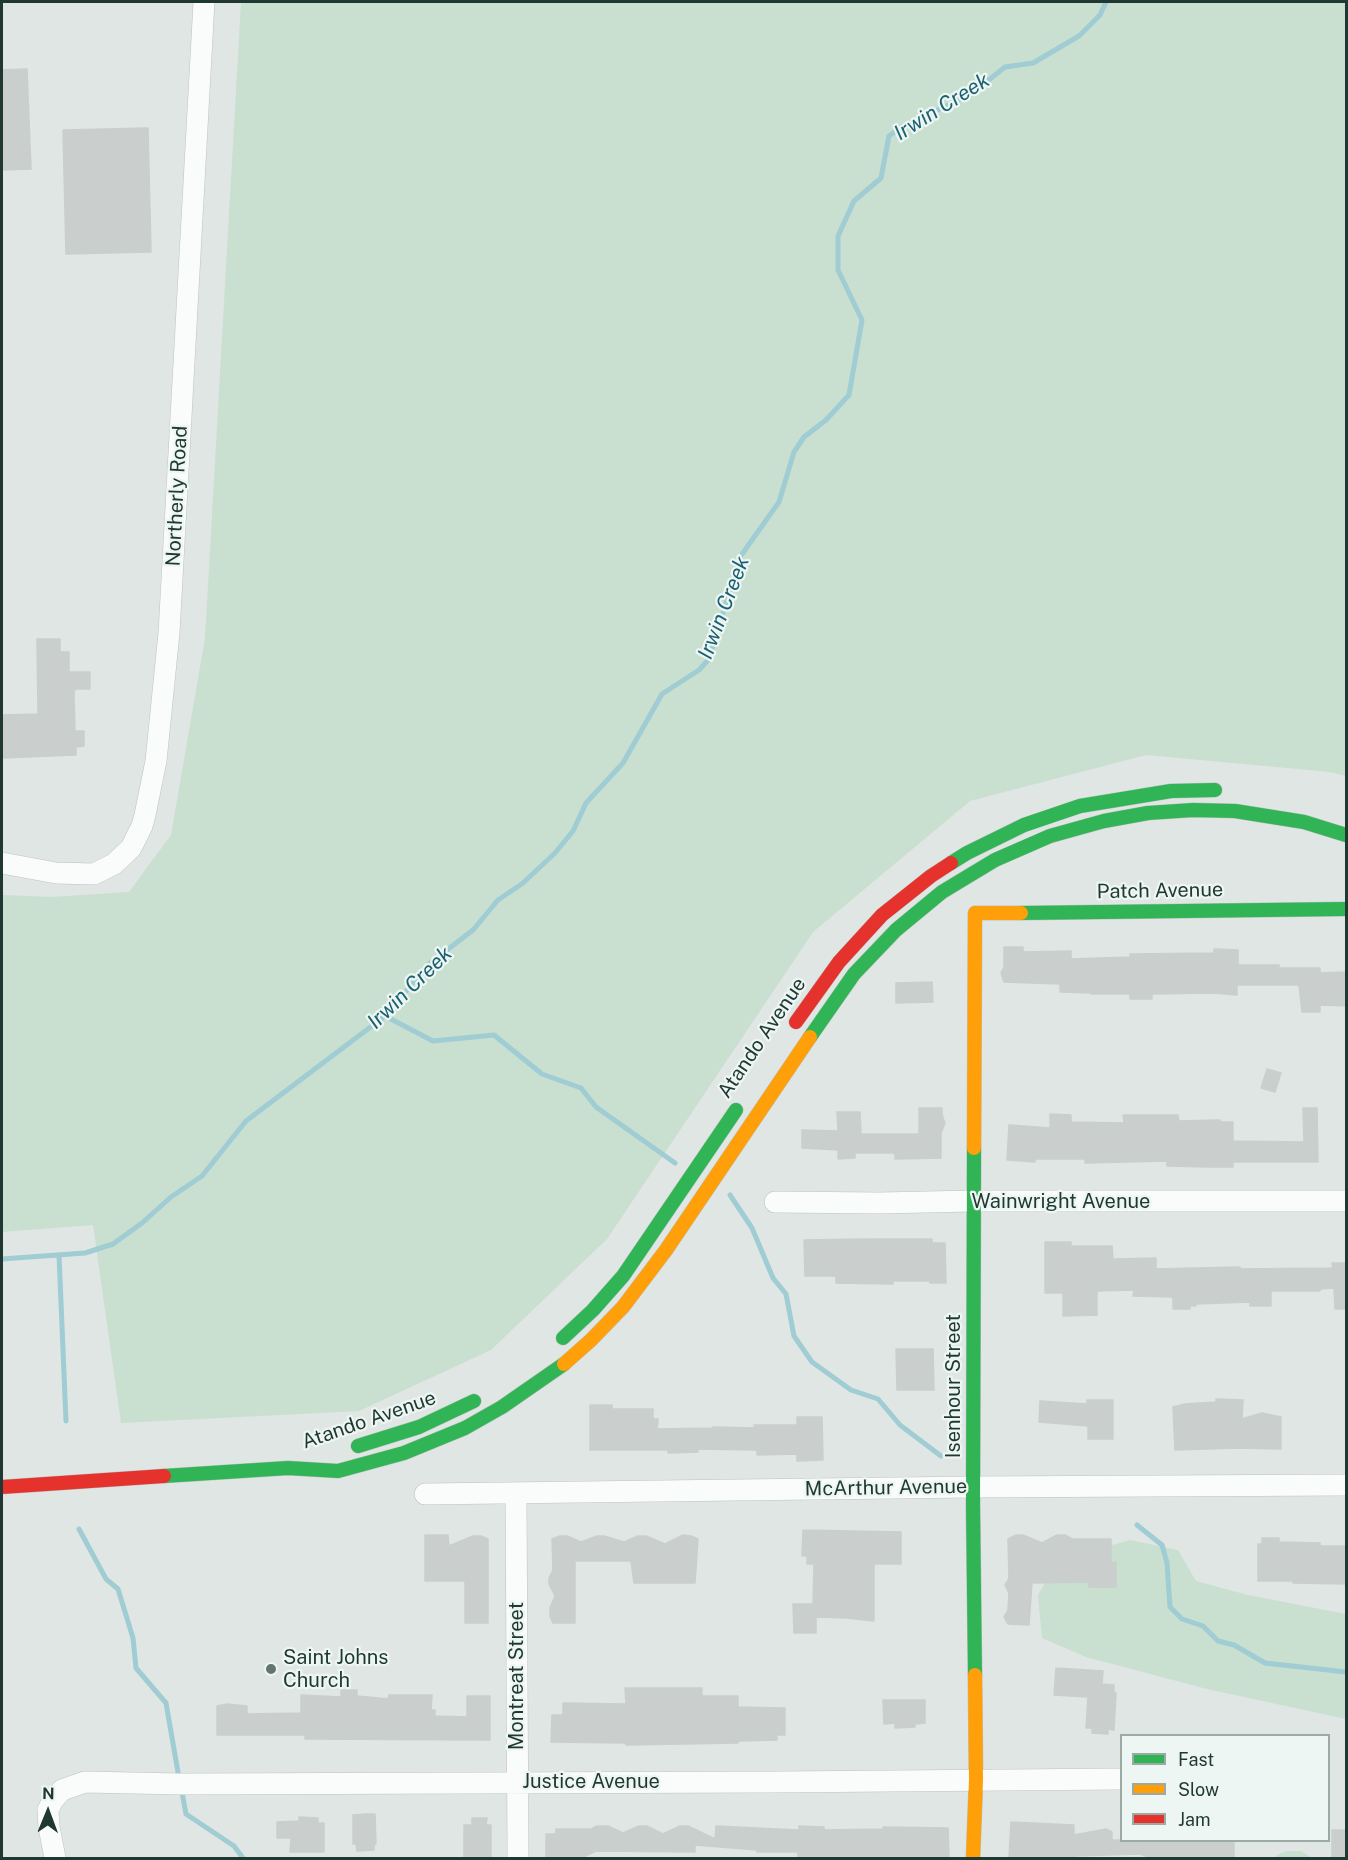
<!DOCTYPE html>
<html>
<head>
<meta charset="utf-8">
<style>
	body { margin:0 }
	#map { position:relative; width:1348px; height:1860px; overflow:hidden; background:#e0e6e3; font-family:"Public Sans",sans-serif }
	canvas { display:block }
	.frame { position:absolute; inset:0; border:3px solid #1f3832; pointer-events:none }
	.legend { position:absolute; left:1120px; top:1734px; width:210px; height:108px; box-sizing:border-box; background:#edf6f2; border:2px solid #9baaa5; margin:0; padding:8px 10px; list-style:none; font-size:18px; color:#1f3832 }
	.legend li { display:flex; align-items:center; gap:12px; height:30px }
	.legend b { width:30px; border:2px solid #9baaa5 }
	.north { position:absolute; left:18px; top:1782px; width:60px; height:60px; -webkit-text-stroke:4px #edf6f2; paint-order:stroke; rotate:1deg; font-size:16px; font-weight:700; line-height:24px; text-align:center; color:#1f3832 }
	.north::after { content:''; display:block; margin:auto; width:21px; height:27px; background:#1f3832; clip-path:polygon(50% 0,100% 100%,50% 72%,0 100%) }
</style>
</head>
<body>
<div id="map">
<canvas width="1348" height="1860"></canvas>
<div class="frame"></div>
<ul class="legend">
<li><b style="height:8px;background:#30b455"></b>Fast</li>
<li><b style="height:8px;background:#ff9f0a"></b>Slow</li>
<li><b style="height:8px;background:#e5322d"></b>Jam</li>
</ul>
<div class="north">N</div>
</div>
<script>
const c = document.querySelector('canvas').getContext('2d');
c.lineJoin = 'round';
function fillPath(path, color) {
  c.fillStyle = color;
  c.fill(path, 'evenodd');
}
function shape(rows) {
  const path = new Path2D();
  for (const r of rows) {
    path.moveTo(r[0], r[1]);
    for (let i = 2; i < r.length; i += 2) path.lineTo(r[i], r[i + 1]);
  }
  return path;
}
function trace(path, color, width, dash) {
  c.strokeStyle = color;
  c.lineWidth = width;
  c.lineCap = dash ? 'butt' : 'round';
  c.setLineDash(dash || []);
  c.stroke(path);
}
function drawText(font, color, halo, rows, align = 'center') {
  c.font = font + ' "Public Sans",sans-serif';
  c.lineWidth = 4.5;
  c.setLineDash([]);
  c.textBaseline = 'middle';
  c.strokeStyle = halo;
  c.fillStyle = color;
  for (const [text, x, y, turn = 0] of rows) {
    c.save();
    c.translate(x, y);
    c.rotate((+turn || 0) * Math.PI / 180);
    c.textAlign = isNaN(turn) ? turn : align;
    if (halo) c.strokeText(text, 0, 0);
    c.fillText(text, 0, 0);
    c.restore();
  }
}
fillPath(shape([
	[241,2,1346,2,1346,776,1330,772,1146,755,970,801,813,932,607,1239,491,1350,359,1411,121,1423,93,1225,2,1232,2,895,52,897,129,892,171,835,205,638],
	[1130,1540,1178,1550,1196,1581,1248,1595,1346,1614,1346,1719,1207,1689,1086,1657,1042,1638,1038,1595,1057,1561],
	[1287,1851,1301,1851,1312,1858,1274,1858,1277,1855]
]), '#c9dfd0');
trace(shape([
	[385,1016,433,1041,494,1035,542,1074,581,1088,596,1107,675,1163],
	[730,1195,752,1228,773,1278,786,1294,794,1336,812,1362,851,1390,878,1399,900,1425,941,1456],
	[59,1255,66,1421],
	[2,1259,85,1253,113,1244,142,1223,171,1197,202,1176,246,1121,385,1016,430,963,473,930,498,900,523,883,555,853,573,831,586,803,623,763,662,694,699,670,709,659,740,557,779,502,794,452,804,437,826,420,849,395,862,320,838,270,838,236,854,201,881,178,889,136,903,126,970,95,1005,67,1033,63,1079,36,1100,15,1106,2],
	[1137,1525,1162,1545,1167,1563,1170,1607,1182,1619,1203,1626,1218,1641,1234,1645,1265,1663,1346,1672],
	[79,1529,106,1579,118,1589,133,1638,136,1668,166,1703,179,1778],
	[181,1787,186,1814,234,1846,243,1858]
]), '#a0ccd4', 5);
const building = shape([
	[27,69,31,169,2,170,2,70,27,69],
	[148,128,151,252,66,254,63,130,148,128],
	[37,639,60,639,60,652,69,652,69,672,90,672,90,689,75,689,74,694,75,731,84,731,84,746,76,747,76,755,2,758,2,715,38,714,37,639],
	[1004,947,1023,947,1023,952,1071,951,1071,959,1130,957,1130,954,1214,953,1214,949,1238,950,1238,965,1279,965,1279,968,1320,968,1320,973,1347,972,1347,1006,1320,1005,1320,1012,1302,1012,1299,985,1237,985,1237,995,1213,993,1152,994,1152,999,1130,999,1130,994,1091,994,1091,993,1060,992,1060,984,1004,982,1001,973,1004,967,1004,947],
	[932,982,933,1002,896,1003,896,983,932,982],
	[1267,1069,1281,1073,1275,1092,1261,1088,1267,1069],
	[919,1108,942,1108,942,1115,945,1123,941,1133,941,1158,895,1159,895,1153,855,1153,855,1158,838,1159,838,1150,802,1148,802,1130,838,1131,837,1112,860,1112,861,1134,919,1134,919,1108],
	[1303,1108,1317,1108,1318,1162,1233,1162,1233,1167,1207,1167,1167,1166,1167,1161,1085,1163,1085,1159,1035,1159,1035,1162,1007,1160,1009,1125,1050,1128,1050,1114,1071,1115,1071,1122,1124,1123,1123,1115,1178,1115,1179,1121,1220,1120,1220,1122,1233,1122,1233,1141,1304,1142,1303,1108],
	[865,1239,932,1239,932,1243,945,1243,946,1283,930,1283,930,1281,893,1281,893,1284,836,1283,836,1276,805,1276,804,1240,865,1239],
	[1045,1242,1071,1242,1071,1246,1112,1246,1113,1259,1156,1258,1156,1269,1240,1267,1240,1269,1333,1268,1332,1263,1347,1263,1347,1309,1335,1309,1334,1288,1320,1289,1320,1291,1271,1291,1271,1306,1250,1306,1250,1302,1196,1304,1196,1306,1190,1306,1190,1309,1173,1309,1173,1297,1133,1296,1134,1290,1097,1291,1097,1315,1063,1316,1063,1293,1045,1293,1045,1242],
	[896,1349,933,1349,934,1390,897,1390,896,1349],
	[1216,1399,1243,1400,1242,1419,1262,1413,1281,1417,1281,1449,1237,1448,1175,1450,1173,1407,1185,1404,1216,1402,1216,1399],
	[1087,1400,1113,1400,1113,1439,1088,1439,1088,1426,1039,1422,1040,1401,1087,1404,1087,1400],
	[590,1405,612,1405,612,1409,653,1409,653,1419,658,1419,657,1429,713,1428,713,1427,755,1428,754,1425,797,1425,797,1417,822,1417,823,1460,797,1461,797,1454,757,1455,757,1450,698,1449,698,1452,668,1453,668,1450,590,1450,590,1405],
	[803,1530,901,1532,901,1564,874,1564,874,1621,846,1618,816,1617,816,1633,794,1633,793,1604,813,1604,814,1564,807,1564,807,1556,802,1556,803,1530],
	[425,1535,448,1535,449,1546,473,1536,481,1536,488,1539,488,1623,465,1623,465,1581,425,1581,425,1535],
	[683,1535,691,1536,698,1539,695,1583,634,1583,631,1561,575,1561,575,1623,553,1623,550,1616,550,1608,555,1596,549,1584,549,1578,553,1570,552,1539,560,1536,567,1536,581,1542,597,1536,604,1536,624,1542,638,1536,646,1536,665,1544,683,1535],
	[1016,1535,1023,1535,1042,1543,1057,1535,1065,1535,1072,1539,1111,1539,1111,1563,1116,1562,1116,1587,1089,1587,1088,1582,1032,1583,1029,1625,1008,1624,1004,1617,1008,1610,1009,1593,1005,1585,1009,1578,1008,1539,1016,1535],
	[1262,1538,1279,1538,1279,1542,1320,1543,1320,1546,1347,1546,1347,1584,1293,1583,1293,1581,1258,1581,1258,1544,1262,1544,1262,1538],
	[1056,1668,1103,1671,1102,1684,1114,1685,1114,1693,1116,1693,1114,1730,1108,1729,1108,1734,1092,1733,1092,1728,1086,1728,1088,1697,1054,1695,1056,1668],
	[625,1688,702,1688,702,1696,738,1696,738,1707,785,1708,785,1735,777,1735,777,1740,738,1741,738,1743,626,1745,626,1743,551,1742,552,1715,563,1715,563,1703,626,1704,625,1688],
	[341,1690,357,1690,357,1696,388,1699,389,1695,432,1695,431,1710,435,1710,435,1716,467,1717,467,1696,490,1696,490,1740,305,1739,305,1735,217,1735,217,1706,227,1704,247,1706,247,1714,301,1713,301,1695,341,1697,341,1690],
	[883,1700,925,1700,925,1723,915,1724,915,1727,895,1728,895,1723,884,1724,883,1700],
	[366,1814,375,1814,376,1844,374,1844,374,1850,357,1851,356,1844,353,1844,353,1815,366,1814],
	[299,1817,318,1818,318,1823,324,1823,324,1852,290,1852,291,1838,277,1838,277,1822,299,1821,299,1817],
	[472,1818,487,1818,486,1825,491,1825,491,1858,464,1858,464,1825,472,1825,472,1818],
	[1011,1822,1074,1825,1074,1835,1106,1829,1112,1832,1112,1840,1234,1840,1234,1858,1151,1858,1140,1854,1074,1856,1074,1858,1009,1858,1011,1822],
	[597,1826,608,1826,623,1833,639,1826,647,1826,663,1834,680,1826,688,1826,715,1839,716,1826,799,1830,799,1826,824,1827,824,1830,883,1829,883,1827,948,1828,949,1858,798,1858,798,1852,757,1852,757,1850,695,1845,695,1852,596,1851,581,1858,546,1858,546,1834,556,1834,556,1829,591,1829,597,1826],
	[1332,1830,1347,1830,1347,1858,1332,1858,1332,1830]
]);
fillPath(building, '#cacfcd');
trace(building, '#c9cfcc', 1.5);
const street = shape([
	[2,863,56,873,94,874,114,864,131,848,142,826,145,815,156,761,169,633,204,2],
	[775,1202,879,1203,973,1201,1346,1201],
	[516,1493,518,1858],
	[425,1494,973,1487,1346,1485],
	[55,1858,49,1827,48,1810,53,1800,62,1790,85,1782,181,1784,778,1782,1122,1779]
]);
const fast = shape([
	[951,863,967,853,1024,825,1080,806,1171,791,1215,790],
	[1021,913,1346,909],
	[810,1037,854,974,896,930,942,892,995,860,1050,836,1104,821,1148,813,1193,810,1235,811,1304,822,1346,835],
	[974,1148,973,1505,975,1675],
	[563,1338,593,1310,623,1276,736,1110],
	[358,1446,419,1427,474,1401],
	[164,1476,288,1468,338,1471,404,1453,465,1428,502,1407,564,1364]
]);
const slow = shape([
	[974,1148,975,913,1021,913],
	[564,1364,591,1340,623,1307,666,1250,810,1037],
	[973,1858,976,1780,975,1675]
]);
const jam = shape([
	[796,1022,839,962,882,915,931,876,951,863],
	[2,1487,164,1476]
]);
trace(street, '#bdc3c0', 22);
trace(fast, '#bcc3c0', 15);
trace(slow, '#bcc3c0', 15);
trace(jam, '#bcc3c0', 15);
trace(street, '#fafbfb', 21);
trace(fast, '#30b455', 14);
trace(slow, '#ff9f0a', 14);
trace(jam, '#e5322d', 14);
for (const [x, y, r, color] of [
	[271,1669,6,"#637570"]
]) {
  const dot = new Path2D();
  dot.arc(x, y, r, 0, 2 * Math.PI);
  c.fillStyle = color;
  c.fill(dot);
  trace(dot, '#edf6f2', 2);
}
drawText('20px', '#1f3832', '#edf6f2', [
	["Northerly Road",177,496,-87],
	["Patch Avenue",1160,891,-1],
	["Atando Avenue",762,1038,-56],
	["Wainwright Avenue",1061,1202],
	["Isenhour Street",954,1386,-90],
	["Atando Avenue",369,1420,-19],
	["McArthur Avenue",886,1488,-1],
	["Montreat Street",517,1676,-90],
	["Justice Avenue",591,1782]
]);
drawText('20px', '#1f3832', '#edf6f2', [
	["Saint Johns",283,1658],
	["Church",283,1681]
], 'left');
drawText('italic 21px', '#1b6172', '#edf6f2', [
	["Irwin Creek",942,107,-32],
	["Irwin Creek",724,608,-69],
	["Irwin Creek",410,988,-44]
]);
</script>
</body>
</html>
